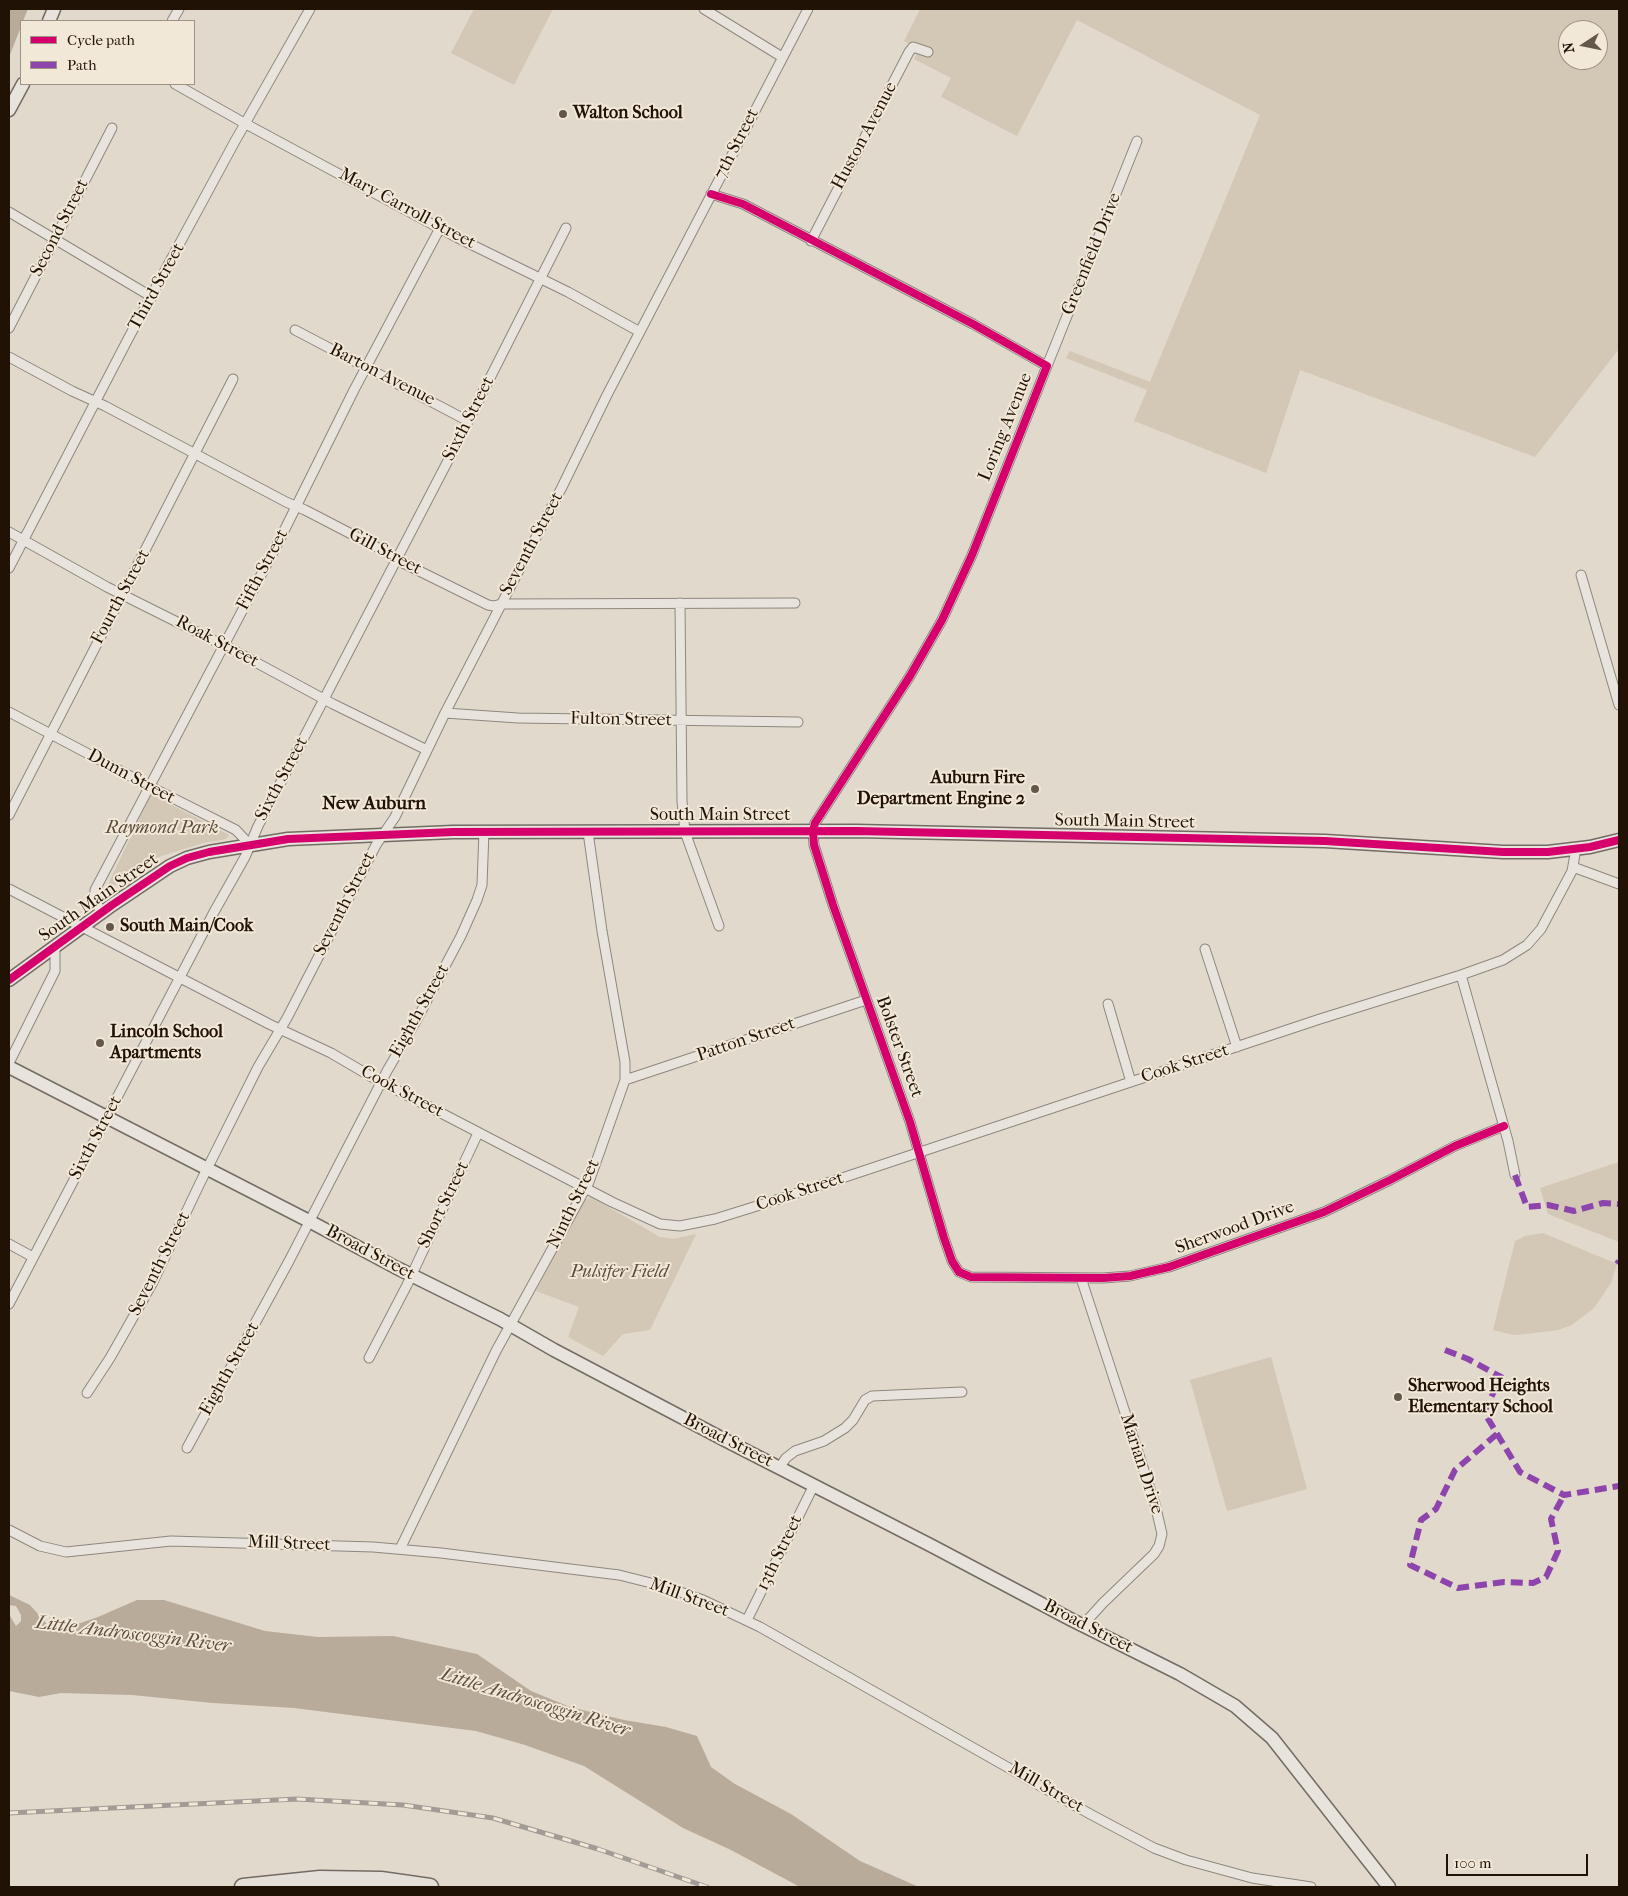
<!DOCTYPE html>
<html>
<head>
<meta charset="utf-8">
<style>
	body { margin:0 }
	#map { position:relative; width:1628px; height:1896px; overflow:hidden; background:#e1d9cc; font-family:"IM FELL French Canon",serif }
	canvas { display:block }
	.frame { position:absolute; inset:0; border:10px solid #211206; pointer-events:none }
	.legend { position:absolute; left:20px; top:20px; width:175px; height:65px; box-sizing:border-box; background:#f1e8d8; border:1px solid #9e9284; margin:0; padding:6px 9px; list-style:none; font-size:15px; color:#211206 }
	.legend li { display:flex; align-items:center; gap:10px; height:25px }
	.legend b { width:25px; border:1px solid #9e9284 }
	.north { position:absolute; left:1558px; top:20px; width:50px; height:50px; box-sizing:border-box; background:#f1e8d8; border:1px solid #9e9284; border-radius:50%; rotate:259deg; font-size:14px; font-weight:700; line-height:20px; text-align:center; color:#211206 }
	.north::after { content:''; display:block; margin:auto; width:18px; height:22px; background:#64584b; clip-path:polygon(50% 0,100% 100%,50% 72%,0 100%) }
	.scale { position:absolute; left:1446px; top:1854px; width:142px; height:22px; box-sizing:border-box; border:2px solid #211206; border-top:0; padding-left:6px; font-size:15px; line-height:18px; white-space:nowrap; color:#211206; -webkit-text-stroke:4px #f1e8d8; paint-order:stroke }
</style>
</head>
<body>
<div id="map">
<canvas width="1628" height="1896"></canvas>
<div class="frame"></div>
<ul class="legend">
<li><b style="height:6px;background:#d6006c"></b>Cycle path</li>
<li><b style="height:6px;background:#8e44ad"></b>Path</li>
</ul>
<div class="north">N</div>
<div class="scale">100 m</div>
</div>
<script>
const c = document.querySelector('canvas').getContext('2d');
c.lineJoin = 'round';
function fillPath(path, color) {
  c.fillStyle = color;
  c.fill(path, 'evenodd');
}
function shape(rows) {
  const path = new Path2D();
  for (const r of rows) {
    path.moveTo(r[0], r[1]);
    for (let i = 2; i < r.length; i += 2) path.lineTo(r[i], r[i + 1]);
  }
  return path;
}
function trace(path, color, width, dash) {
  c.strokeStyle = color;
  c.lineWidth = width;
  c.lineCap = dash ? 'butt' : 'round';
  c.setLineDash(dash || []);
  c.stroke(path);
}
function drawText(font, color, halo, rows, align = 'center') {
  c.font = font + ' "IM FELL French Canon",serif';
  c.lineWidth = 4;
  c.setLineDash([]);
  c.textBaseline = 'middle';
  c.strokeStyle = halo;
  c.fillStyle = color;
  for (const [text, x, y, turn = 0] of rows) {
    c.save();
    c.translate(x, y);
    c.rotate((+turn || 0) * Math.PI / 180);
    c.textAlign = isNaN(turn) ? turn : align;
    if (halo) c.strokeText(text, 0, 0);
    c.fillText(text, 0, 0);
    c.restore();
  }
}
fillPath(shape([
	[474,9,553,9,514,85,451,53],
	[920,9,1619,9,1619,349,1535,457,1300,370,1266,473,1134,421,1147,390,1066,358,1070,351,1150,382,1260,115,1077,20,1017,136,941,97,951,78,914,59,919,49,904,41],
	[1568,30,1598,30,1598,60,1568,60],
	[151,794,229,835,226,839,203,843,161,856,105,891],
	[1619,1162,1619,1242,1548,1214,1540,1188],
	[591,1197,660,1237,673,1239,696,1234,650,1330,623,1334,603,1356,568,1337,579,1307,536,1291,583,1201],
	[1543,1233,1617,1264,1611,1283,1594,1308,1572,1325,1558,1330,1526,1334,1514,1335,1493,1330,1515,1241,1525,1236],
	[1271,1357,1307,1489,1227,1511,1190,1380]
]), '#d3c7b5');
fillPath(shape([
	[9,9,28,9,23,21,21,21,21,27,9,57],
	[9,1595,30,1605,54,1632,98,1617,137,1600,164,1600,265,1631,318,1637,393,1636,477,1654,531,1691,570,1707,624,1720,666,1727,697,1736,711,1767,735,1784,791,1814,860,1861,919,1887,800,1887,731,1850,683,1828,584,1766,525,1745,476,1731,294,1708,213,1703,132,1695,61,1693,39,1697,9,1691,9,1614,16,1626,21,1621,21,1615,16,1606,9,1605]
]), '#b8ab99');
const street = shape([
	[704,9,782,57],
	[172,21,179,9],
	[175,84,246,124,456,237,568,292,640,332],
	[711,194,743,204,973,324,1047,366,972,555,942,620,910,676,815,823,813,831,814,845,833,905,910,1122,944,1238,952,1261,959,1272,971,1277,1103,1278,1130,1276,1169,1267,1324,1212,1390,1180,1455,1146,1504,1126],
	[9,212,152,297],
	[811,241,909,52,913,47,928,52],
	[9,328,112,128],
	[295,330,468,421],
	[9,357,72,391,105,406,286,502,305,510,388,553,403,563,488,605,494,606,501,604,795,603],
	[1047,366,1137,141],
	[9,532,107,587,233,650,333,704,427,750],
	[9,568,128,339,234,143,310,9],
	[1581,575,1619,705],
	[680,603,682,801,685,832,719,926],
	[9,712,149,786,236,830,250,845],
	[445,713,518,718,798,722],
	[9,815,233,379],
	[1573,867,1619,884],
	[9,889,269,1024,331,1053,372,1077,612,1202,660,1224,680,1226,715,1219,776,1200,1320,1019,1461,975,1503,960,1527,945,1541,929,1572,871,1576,849],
	[101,913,95,898,95,890,280,539,354,390,440,228],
	[1205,949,1237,1047],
	[1461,975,1508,1141,1515,1175],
	[1108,1004,1131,1082],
	[9,1063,55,971,55,948],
	[625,1080,866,1000],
	[9,1244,33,1257],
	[1081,1278,1155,1504,1162,1534,1159,1546,1154,1554,1103,1603,1083,1625],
	[9,1304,214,912,245,857,258,826,453,451,566,228],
	[369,1358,407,1285,478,1133],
	[87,1393,110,1358,153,1282,200,1183,258,1067,287,1018,376,845,395,817,445,713,562,487,607,395,808,9],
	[187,1448,289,1261,387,1071,416,1021,461,936,477,900,482,885,484,831],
	[779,1468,786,1458,795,1451,824,1441,845,1428,853,1420,865,1400,872,1396,962,1392],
	[9,1530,40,1546,66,1552,171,1541,373,1547,441,1553,619,1575,663,1586,703,1600,760,1627,1090,1814,1154,1848,1186,1860,1252,1878,1311,1887],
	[400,1549,496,1351,589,1182,625,1080,625,1062,602,931,588,832],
	[747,1620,814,1485]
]);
const secondary = shape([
	[49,21,54,9],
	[9,110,23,84],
	[9,980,112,905,170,866,187,858,209,852,288,839,453,832,856,831,1325,841,1503,852,1548,852,1590,847,1619,840],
	[9,1067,309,1221,395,1267,500,1319,554,1350,725,1440,932,1546,1072,1620,1180,1674,1235,1706,1272,1738,1389,1887]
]);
const highway = shape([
	[243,1887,320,1879,381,1880,430,1887]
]);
trace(street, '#8d877e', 11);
trace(secondary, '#726c64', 15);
trace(highway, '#726c64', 19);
trace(street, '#e8e4dd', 9);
trace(secondary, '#e8e4dd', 12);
trace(highway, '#e4dfd8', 16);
const rail = shape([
	[9,1813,297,1799,403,1805,493,1818,598,1849,707,1887]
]);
trace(rail, '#a19c96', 5);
trace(rail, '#f1e8d8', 3, [9]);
trace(shape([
	[1515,1175,1527,1207,1548,1205,1574,1211,1603,1203,1619,1204],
	[1617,1264,1619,1261],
	[1445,1350,1468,1359,1501,1377,1484,1412,1520,1472,1564,1495,1619,1486],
	[1497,1434,1455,1470,1436,1509,1421,1520,1410,1565,1458,1588,1504,1582,1533,1583,1546,1577,1558,1551,1551,1519,1564,1495]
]), '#8e44ad', 6, [12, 6]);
trace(shape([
	[711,194,743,204,973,324,1047,366,972,555,942,620,910,676,815,823,813,831,814,845,833,905,910,1122,944,1238,952,1261,959,1272,971,1277,1103,1278,1130,1276,1169,1267,1324,1212,1390,1180,1455,1146,1504,1126],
	[9,980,112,905,170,866,187,858,209,852,288,839,453,832,856,831,1325,841,1503,852,1548,852,1590,847,1619,840]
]), '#d6006c', 8);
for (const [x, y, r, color] of [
	[563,114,5,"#64584b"],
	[1035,789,5,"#64584b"],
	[110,927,5,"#64584b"],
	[100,1043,5,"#64584b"],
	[1398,1397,5,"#64584b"]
]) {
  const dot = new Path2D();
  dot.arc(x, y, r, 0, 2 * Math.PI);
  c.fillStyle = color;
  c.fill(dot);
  trace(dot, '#f1e8d8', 2);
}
drawText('bold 18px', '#211206', '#f1e8d8', [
	["Walton School",573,114],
	["Auburn Fire",1025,779,"right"],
	["Department Engine 2",1025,800,"right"],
	["South Main/Cook",120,927],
	["Lincoln School",110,1033],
	["Apartments",110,1054],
	["Sherwood Heights",1408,1387],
	["Elementary School",1408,1408]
], 'left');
drawText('18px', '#211206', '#f1e8d8', [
	["Huston Avenue",865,136,-62],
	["7th Street",737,144,-63],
	["Mary Carroll Street",407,209,28],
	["Second Street",60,228,-63],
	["Greenfield Drive",1092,254,-68],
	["Third Street",157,287,-61],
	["Barton Avenue",382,375,27],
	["Sixth Street",469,419,-63],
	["Loring Avenue",1006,427,-68],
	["Seventh Street",532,544,-62],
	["Gill Street",385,552,28],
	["Fifth Street",263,570,-62],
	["Fourth Street",121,597,-62],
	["Roak Street",217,642,28],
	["Fulton Street",621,720,1],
	["Dunn Street",131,777,28],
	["Sixth Street",282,779,-62],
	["South Main Street",720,816],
	["South Main Street",1125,822,1],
	["South Main Street",99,898,-35],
	["Seventh Street",345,904,-63],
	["Eighth Street",420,1011,-61],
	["Patton Street",746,1040,-19],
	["Bolster Street",899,1047,70],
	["Cook Street",1185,1064,-18],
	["Cook Street",402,1092,28],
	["Sixth Street",96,1138,-62],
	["Cook Street",800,1192,-18],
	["Ninth Street",574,1204,-64],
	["Short Street",444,1205,-64],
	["Sherwood Drive",1235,1228,-20],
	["Broad Street",370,1253,28],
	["Seventh Street",160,1264,-63],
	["Eighth Street",230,1369,-61],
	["Broad Street",728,1441,27],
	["Marian Drive",1141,1464,72],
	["Mill Street",289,1544,2],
	["13th Street",780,1553,-64],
	["Mill Street",689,1598,20],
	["Broad Street",1088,1627,27],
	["Mill Street",1046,1788,30]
]);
drawText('italic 18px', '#5b4c3d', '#f1e8d8', [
	["Raymond Park",162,829],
	["Pulsifer Field",619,1273]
]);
drawText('bold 19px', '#211206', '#f1e8d8', [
	["New Auburn",374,804]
]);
drawText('italic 19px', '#5d4e3e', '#f1e8d8', [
	["Little Androscoggin River",133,1635,7],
	["Little Androscoggin River",535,1703,17]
]);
</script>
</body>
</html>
